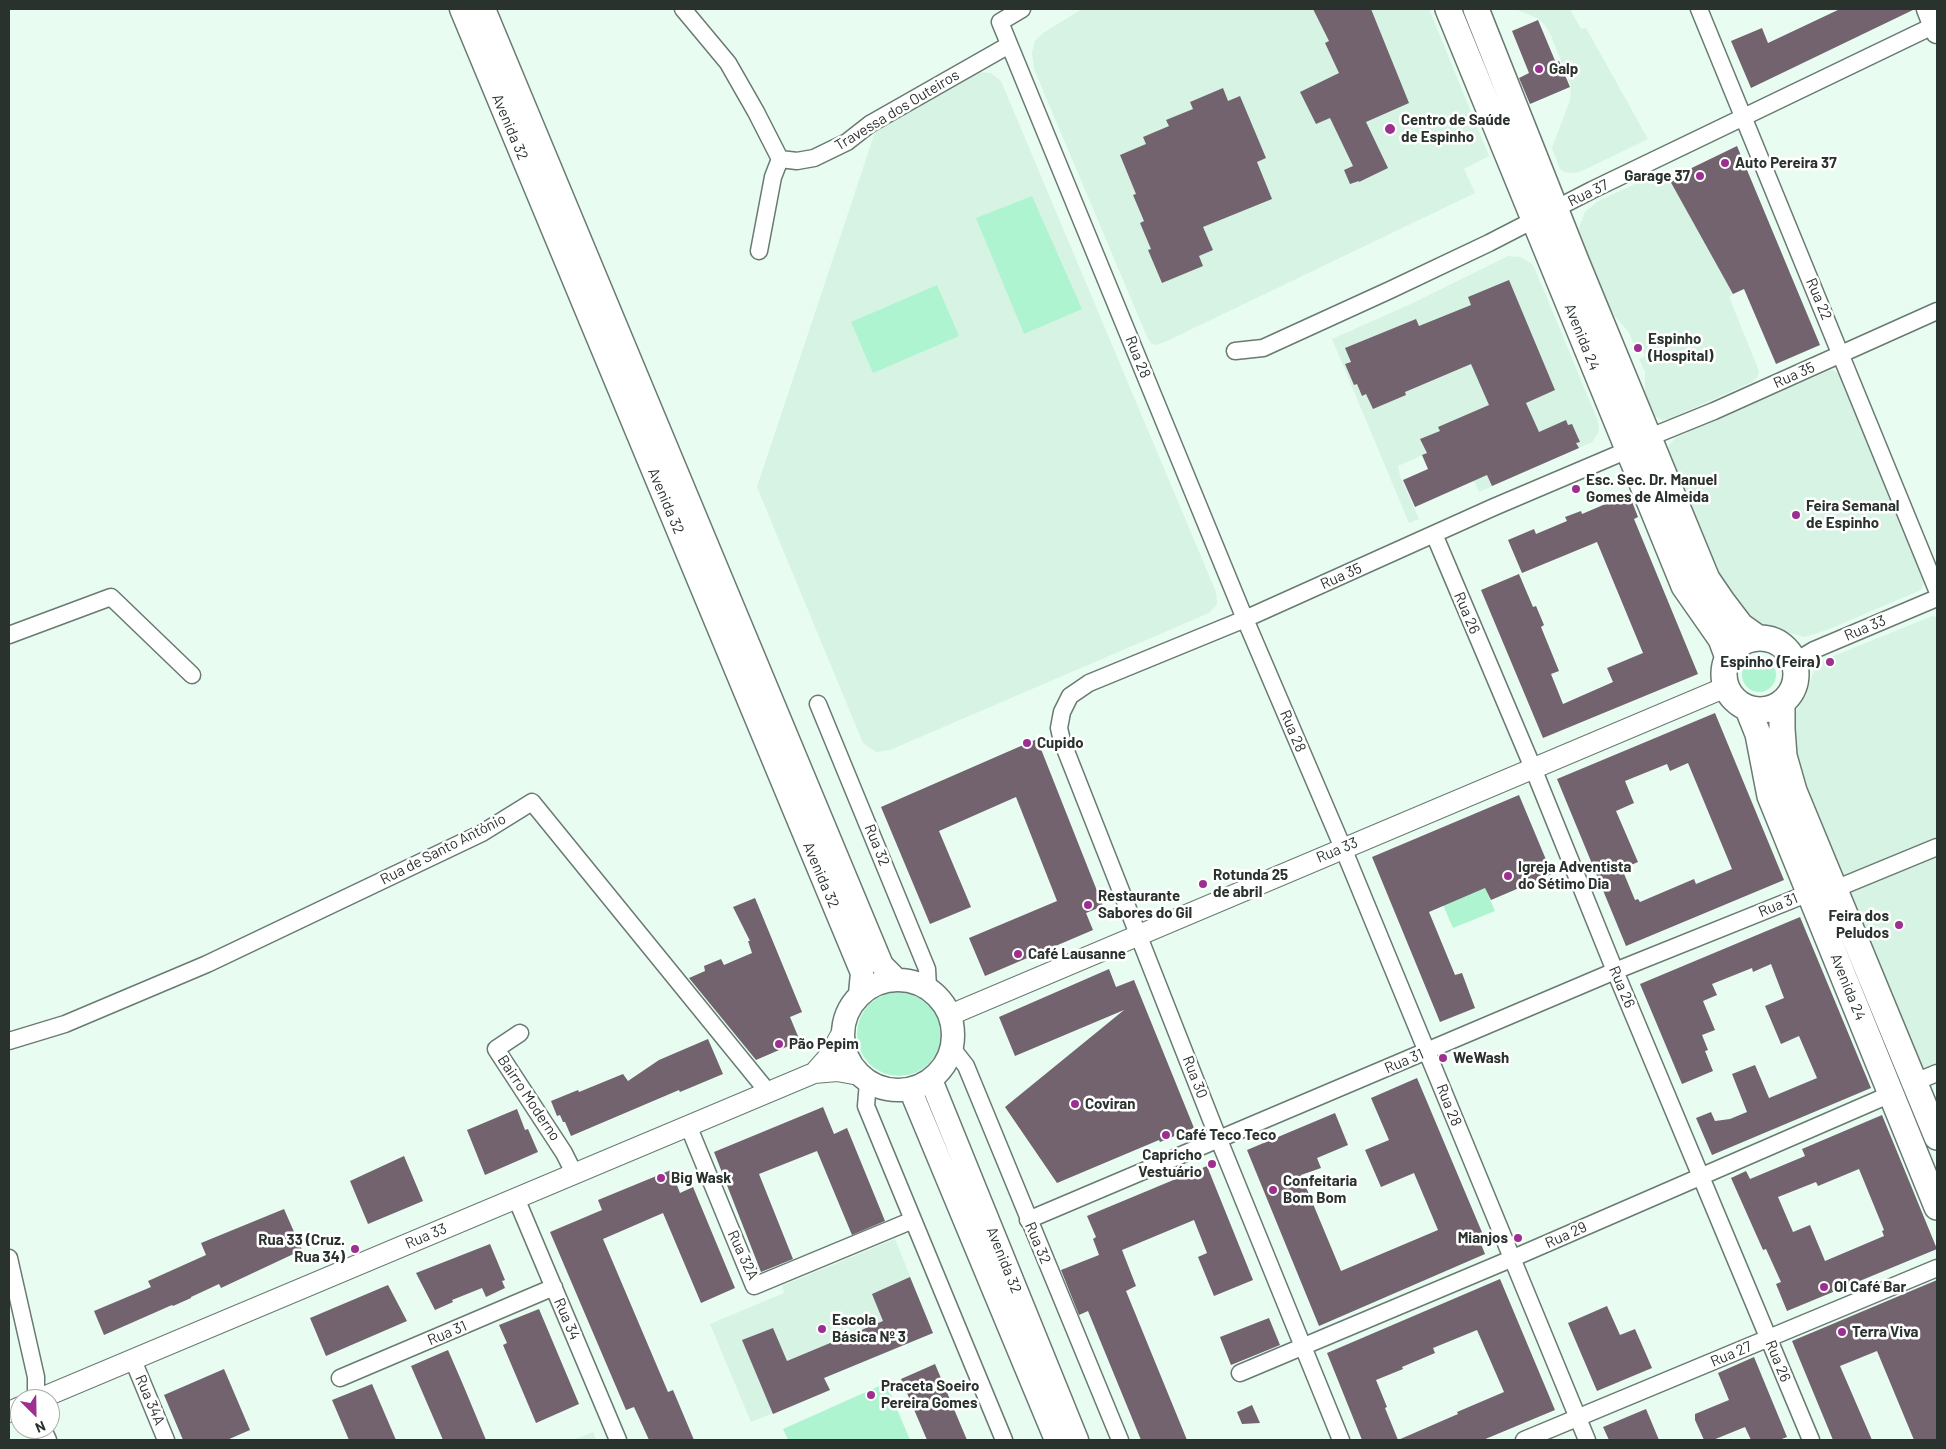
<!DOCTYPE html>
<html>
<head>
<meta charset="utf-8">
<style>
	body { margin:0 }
	#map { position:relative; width:1946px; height:1449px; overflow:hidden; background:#e8fcf1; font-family:Barlow,sans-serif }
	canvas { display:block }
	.frame { position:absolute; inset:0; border:10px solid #2a322e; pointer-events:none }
	.north { position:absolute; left:10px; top:1389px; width:50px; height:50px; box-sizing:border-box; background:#fff; border:1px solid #aaadab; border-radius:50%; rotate:157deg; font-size:14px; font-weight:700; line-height:20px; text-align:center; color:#2a322e }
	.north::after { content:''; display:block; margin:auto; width:18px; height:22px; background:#9c2f8f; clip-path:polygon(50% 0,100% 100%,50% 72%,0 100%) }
</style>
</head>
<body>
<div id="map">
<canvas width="1946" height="1449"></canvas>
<div class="frame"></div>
<div class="north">N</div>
</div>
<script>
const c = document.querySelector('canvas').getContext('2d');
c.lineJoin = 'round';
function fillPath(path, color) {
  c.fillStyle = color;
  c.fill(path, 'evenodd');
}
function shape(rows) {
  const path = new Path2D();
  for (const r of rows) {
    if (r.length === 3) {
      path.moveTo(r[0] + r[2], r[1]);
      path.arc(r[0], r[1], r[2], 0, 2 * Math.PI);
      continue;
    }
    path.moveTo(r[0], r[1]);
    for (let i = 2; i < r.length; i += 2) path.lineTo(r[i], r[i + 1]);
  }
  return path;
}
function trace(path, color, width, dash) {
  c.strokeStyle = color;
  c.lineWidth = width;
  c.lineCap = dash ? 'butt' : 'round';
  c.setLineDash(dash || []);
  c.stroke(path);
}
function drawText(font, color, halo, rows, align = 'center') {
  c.font = font + ' Barlow,sans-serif';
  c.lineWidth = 5;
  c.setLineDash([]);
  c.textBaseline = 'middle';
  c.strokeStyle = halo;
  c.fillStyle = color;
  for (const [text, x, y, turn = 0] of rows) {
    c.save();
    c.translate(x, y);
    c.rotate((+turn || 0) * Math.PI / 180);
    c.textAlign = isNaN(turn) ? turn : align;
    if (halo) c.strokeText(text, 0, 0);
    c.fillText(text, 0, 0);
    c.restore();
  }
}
fillPath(shape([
	[1082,9,1429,9,1489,156,1464,169,1475,193,1167,341,1157,345,1151,343,1148,339,1034,69,1032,53,1035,41,1043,33],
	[1515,9,1570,9,1581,29,1586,28,1648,139,1584,170,1575,173,1565,172,1560,169,1552,148,1570,100,1571,86,1550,33,1544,24,1537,18],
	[977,72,991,73,1001,81,1216,592,1217,604,1209,613,890,750,876,752,863,743,757,487,875,132],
	[1664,170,1733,294,1729,297,1759,371,1757,377,1752,382,1669,419,1663,420,1654,416,1645,400,1645,372,1639,359,1645,356,1640,342,1634,345,1628,331,1608,309,1583,245,1579,228,1585,212,1597,202],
	[1508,256,1521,257,1532,264,1535,269,1598,421,1599,432,1592,442,1479,492,1456,440,1398,466,1400,476,1419,519,1409,523,1332,339,1413,303],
	[1833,370,1842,376,1925,581,1921,590,1916,592,1827,630,1805,637,1763,626,1750,619,1718,577,1668,450,1669,446,1675,438,1828,371],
	[1932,616,1937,617,1937,1067,1926,1069,1917,1064,1798,768,1791,724,1795,713,1806,696,1814,670,1824,660],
	[895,1239,933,1333,825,1378,830,1390,751,1422,710,1324,784,1293,782,1286],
	[593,1432,596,1440,573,1440]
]), '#d7f3e4');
fillPath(shape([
	[1032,196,1082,309,1024,334,976,218],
	[937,285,959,336,873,373,851,322],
	[1759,675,17],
	[1485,888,1495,911,1453,928,1443,905],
	[899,1034,42],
	[886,1383,910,1440,788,1440,783,1429]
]), '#aff4d1');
fillPath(shape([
	[1313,9,1371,9,1409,103,1366,122,1388,168,1359,182,1359,181,1350,184,1344,170,1353,166,1330,118,1316,124,1300,92,1339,73,1325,43,1329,41],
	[1840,9,1915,9,1751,88,1731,41,1762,28,1768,43],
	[1538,20,1556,63,1559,61,1570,87,1530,104,1519,78,1529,73,1512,31],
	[1223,88,1228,101,1240,96,1266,158,1257,162,1272,199,1203,227,1213,250,1199,256,1203,266,1162,283,1148,250,1151,249,1140,223,1144,221,1133,195,1136,194,1120,155,1146,144,1143,137,1169,126,1166,120,1193,109,1190,102],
	[1737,146,1820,345,1776,364,1744,289,1733,294,1669,179],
	[1509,280,1555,390,1526,403,1539,432,1566,420,1568,425,1572,424,1580,442,1576,443,1579,448,1492,486,1487,475,1415,507,1403,480,1428,469,1422,455,1427,453,1420,439,1440,431,1438,427,1489,405,1471,364,1405,392,1406,395,1373,409,1366,394,1362,396,1357,384,1354,385,1345,364,1351,362,1345,348,1416,319,1419,326,1471,305,1468,297],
	[1629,494,1638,517,1634,519,1698,674,1543,738,1481,590,1519,574,1533,607,1536,606,1544,625,1541,627,1559,671,1551,674,1563,704,1613,682,1607,668,1643,653,1597,542,1522,573,1508,540,1534,529,1536,534,1567,521,1565,517,1581,511,1582,514],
	[1715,713,1784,880,1626,946,1557,779],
	[1688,763,1732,869,1696,884,1694,879,1640,902,1638,899,1635,900,1622,869,1638,862,1616,811,1634,803,1625,781,1667,764,1670,771],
	[1037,739,1103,906,1086,913,1093,930,985,976,969,938,1057,901,1016,797,939,831,971,907,930,924,881,807],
	[1519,795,1552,874,1491,900,1485,888,1429,912,1455,975,1462,973,1475,1008,1440,1022,1372,857],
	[755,898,802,1012,790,1017,800,1041,756,1060,689,978,705,971,704,966,721,959,724,965,752,953,748,941,750,941,733,907],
	[1800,917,1871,1088,1712,1155,1696,1118,1711,1112,1715,1121,1730,1119,1747,1112,1732,1074,1755,1065,1769,1098,1817,1078,1799,1036,1781,1044,1765,1006,1784,998,1771,964,1753,972,1752,968,1712,984,1717,995,1703,1001,1715,1030,1702,1035,1708,1050,1705,1051,1713,1071,1682,1084,1640,984],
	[1109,969,1116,987,1134,980,1194,1128,1160,1142,1159,1140,1057,1183,1005,1107,1124,1010,1015,1056,999,1017],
	[708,1039,723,1074,680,1092,679,1090,571,1136,565,1122,563,1122,560,1115,557,1116,551,1101,578,1090,579,1092,623,1074,628,1081,659,1060],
	[1417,1078,1484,1237,1479,1239,1485,1254,1319,1326,1247,1150,1335,1113,1348,1145,1317,1158,1321,1168,1301,1175,1341,1271,1438,1230,1414,1173,1381,1187,1365,1150,1389,1140,1371,1098],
	[823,1107,834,1134,847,1128,885,1221,852,1235,817,1151,759,1174,793,1259,761,1272,714,1152],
	[517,1109,525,1130,528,1129,538,1152,485,1175,467,1130],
	[1882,1115,1937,1249,1787,1311,1776,1284,1781,1282,1766,1249,1763,1250,1731,1178,1746,1171,1750,1179,1805,1156,1802,1149],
	[1859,1169,1884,1230,1882,1231,1884,1236,1825,1261,1810,1225,1793,1232,1778,1197,1816,1182,1818,1186],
	[404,1156,423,1201,368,1224,350,1181],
	[1207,1166,1253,1280,1214,1296,1198,1257,1207,1253,1194,1220,1122,1250,1136,1286,1126,1291,1187,1440,1141,1440,1088,1311,1079,1315,1061,1270,1099,1255,1093,1239,1096,1237,1087,1216],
	[671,1170,680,1193,693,1187,735,1288,701,1303,663,1213,603,1239,668,1392,673,1390,694,1440,649,1440,634,1407,626,1410,550,1232,602,1210,598,1200],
	[284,1209,302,1250,221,1288,219,1284,191,1297,191,1298,173,1306,172,1305,104,1335,94,1311,151,1287,148,1281,206,1255,201,1243],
	[490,1244,505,1280,502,1281,505,1288,486,1297,482,1288,452,1300,453,1302,435,1310,416,1273],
	[910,1277,933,1333,824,1378,830,1390,773,1414,742,1340,773,1328,787,1361,883,1321,872,1294],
	[1500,1279,1555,1410,1483,1440,1362,1440,1327,1353],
	[1477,1330,1504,1392,1457,1412,1458,1414,1398,1440,1385,1408,1387,1407,1376,1380,1403,1369,1402,1367,1435,1353,1433,1348],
	[1937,1280,1937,1440,1914,1440,1877,1351,1840,1366,1872,1440,1833,1440,1792,1341],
	[388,1285,407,1321,326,1356,310,1318],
	[1607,1306,1620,1335,1635,1329,1652,1368,1597,1391,1568,1323],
	[539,1309,579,1404,536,1423,503,1345,507,1343,499,1325],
	[1269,1318,1280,1345,1231,1365,1220,1337],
	[448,1350,464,1387,486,1440,443,1440,411,1366],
	[1754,1357,1787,1437,1779,1440,1751,1440,1745,1427,1713,1440,1704,1440,1695,1420,1695,1414,1729,1400,1718,1373],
	[935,1364,967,1440,927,1440,901,1379],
	[224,1369,250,1430,227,1440,183,1440,164,1395],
	[372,1384,396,1440,349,1440,332,1400],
	[1252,1405,1260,1423,1242,1424,1237,1412],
	[1646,1409,1659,1440,1609,1440,1603,1427]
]), '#72636f');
const minor = shape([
	[683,9,728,63,756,112,780,159,797,161,814,158,847,142,870,124,1009,45],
	[1022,9,1000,22,1245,619,1343,848,1587,1440],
	[1699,9,1937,590],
	[759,251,773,177,780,159],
	[1235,351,1263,348,1390,290,1489,243,1592,190,1937,24],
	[1650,437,1714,411,1937,311],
	[1434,534,1533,768,1615,971,1811,1440],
	[9,635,111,597,192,675],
	[1794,662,1814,650,1937,598],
	[818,704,927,969,928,988],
	[1835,889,1937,847],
	[520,1033,496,1049,564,1153,574,1173],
	[9,1041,65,1024,207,964,482,833,532,802,768,1092],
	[952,1048,966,1066,1120,1440],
	[868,1082,866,1106,1004,1440],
	[1915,1082,1937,1073],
	[688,1125,754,1286,913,1220],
	[516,1198,618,1440],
	[1028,1220,1615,971,1809,893],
	[9,1258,36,1377,36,1399],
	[133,1360,166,1440],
	[1240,1373,1511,1259,1891,1094],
	[340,1378,554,1287],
	[43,1429,48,1440],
	[1341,1440,1219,1140,1062,741,1059,728,1062,712,1070,696,1089,683,1245,619,1494,507,1628,450],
	[1524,1440,1937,1268]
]);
const tertiary = shape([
	[950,1015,1726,687],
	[814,1073,829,1056,842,1033],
	[39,1399,814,1073,837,1071,859,1075],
	[9,1412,20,1407]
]);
const secondary = shape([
	[461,9,862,973,860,994],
	[484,9,882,965,896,979],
	[1928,9,1937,32],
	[898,1035,55],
	[931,1080,1077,1440],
	[910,1089,1056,1440]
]);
const primary = shape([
	[1448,9,1684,586,1721,639,1728,658],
	[1476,9,1576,261,1707,579,1722,601,1741,626,1758,638],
	[1760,674,36],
	[1782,703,1782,729,1784,756,1794,791,1937,1137],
	[1748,709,1758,734,1770,796,1937,1207]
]);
trace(minor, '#687a71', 19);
trace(tertiary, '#687a71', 22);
trace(secondary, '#687a71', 25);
trace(primary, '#687a71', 28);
trace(minor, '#fff', 16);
trace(tertiary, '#fff', 20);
trace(secondary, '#fff', 22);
trace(primary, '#fff', 25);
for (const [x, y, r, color] of [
	[1539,69,5,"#9c2f8f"],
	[1390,129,6,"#9c2f8f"],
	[1725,163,5,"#9c2f8f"],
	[1700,176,5,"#9c2f8f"],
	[1638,348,5,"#9c2f8f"],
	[1576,489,5,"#9c2f8f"],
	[1796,515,5,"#9c2f8f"],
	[1830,662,5,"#9c2f8f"],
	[1027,743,5,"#9c2f8f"],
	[1508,876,5,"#9c2f8f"],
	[1203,884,5,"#9c2f8f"],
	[1088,905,5,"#9c2f8f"],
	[1899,925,5,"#9c2f8f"],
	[1018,954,5,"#9c2f8f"],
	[779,1044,5,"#9c2f8f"],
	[1443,1058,5,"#9c2f8f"],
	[1075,1104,5,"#9c2f8f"],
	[1166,1135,5,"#9c2f8f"],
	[1212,1164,5,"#9c2f8f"],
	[661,1178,5,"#9c2f8f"],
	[1273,1190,5,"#9c2f8f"],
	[1518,1238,5,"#9c2f8f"],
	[355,1249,5,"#9c2f8f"],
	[1824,1287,5,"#9c2f8f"],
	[822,1329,5,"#9c2f8f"],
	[1842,1332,5,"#9c2f8f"],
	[871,1395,5,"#9c2f8f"]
]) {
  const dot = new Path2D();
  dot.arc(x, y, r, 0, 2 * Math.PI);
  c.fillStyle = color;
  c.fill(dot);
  trace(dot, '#fff', 2);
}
drawText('bold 15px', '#2a322e', '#fff', [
	["Galp",1549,69],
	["Centro de Saúde",1401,120],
	["de Espinho",1401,137],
	["Auto Pereira 37",1735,163],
	["Garage 37",1690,176,"right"],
	["Espinho",1648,339],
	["(Hospital)",1648,356],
	["Esc. Sec. Dr. Manuel",1586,480],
	["Gomes de Almeida",1586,497],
	["Feira Semanal",1806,506],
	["de Espinho",1806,523],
	["Espinho (Feira)",1820,662,"right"],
	["Cupido",1037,743],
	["Igreja Adventista",1518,867],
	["do Sétimo Dia",1518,884],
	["Rotunda 25",1213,875],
	["de abril",1213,892],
	["Restaurante",1098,896],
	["Sabores do Gil",1098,913],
	["Feira dos",1889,916,"right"],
	["Peludos",1889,933,"right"],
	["Café Lausanne",1028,954],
	["Pão Pepim",789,1044],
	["WeWash",1453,1058],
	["Coviran",1085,1104],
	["Café Teco Teco",1176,1135],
	["Capricho",1202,1155,"right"],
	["Vestuário",1202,1172,"right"],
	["Big Wask",671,1178],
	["Confeitaria",1283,1181],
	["Bom Bom",1283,1198],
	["Mianjos",1508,1238,"right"],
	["Rua 33 (Cruz.",345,1240,"right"],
	["Rua 34)",345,1257,"right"],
	["Ol Café Bar",1834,1287],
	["Escola",832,1320],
	["Básica Nº 3",832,1337],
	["Terra Viva",1852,1332],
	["Praceta Soeiro",881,1386],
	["Pereira Gomes",881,1403]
], 'left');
drawText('15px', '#2a322e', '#fff', [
	["Travessa dos Outeiros",897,110,-31],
	["Avenida 32",510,127,67],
	["Rua 37",1588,193,-26],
	["Rua 22",1819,299,67],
	["Avenida 24",1582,337,68],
	["Rua 28",1138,357,68],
	["Rua 35",1794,375,-24],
	["Avenida 32",666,501,67],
	["Rua 35",1341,576,-24],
	["Rua 26",1467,613,67],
	["Rua 33",1865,628,-23],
	["Rua 28",1293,731,67],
	["Rua 32",877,845,68],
	["Rua de Santo António",443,849,-27],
	["Rua 33",1337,850,-23],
	["Avenida 32",821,875,67],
	["Rua 31",1778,905,-22],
	["Rua 26",1622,987,67],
	["Avenida 24",1848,987,68],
	["Rua 31",1404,1061,-23],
	["Rua 30",1195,1077,69],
	["Bairro Moderno",529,1098,56],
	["Rua 28",1449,1105,68],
	["Rua 29",1566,1235,-24],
	["Rua 33",426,1236,-23],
	["Rua 32",1038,1243,67],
	["Rua 32A",743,1255,65],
	["Avenida 32",1004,1260,68],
	["Rua 34",567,1319,67],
	["Rua 31",447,1333,-23],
	["Rua 27",1731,1354,-23],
	["Rua 26",1778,1361,68],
	["Rua 34A",150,1400,67]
]);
</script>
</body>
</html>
